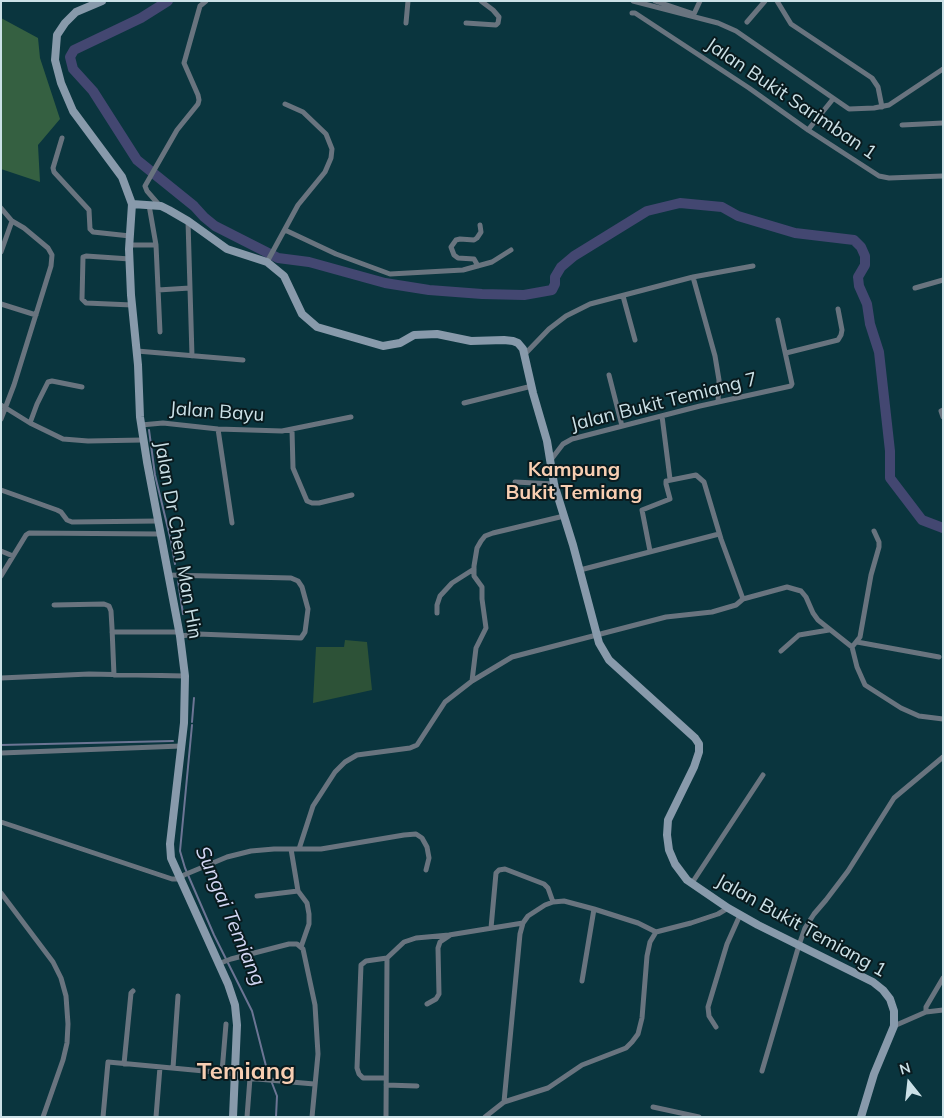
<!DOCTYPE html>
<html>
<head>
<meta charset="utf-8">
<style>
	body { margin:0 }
	#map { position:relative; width:944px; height:1118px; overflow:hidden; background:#0a353e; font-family:Mulish,sans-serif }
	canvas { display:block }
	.frame { position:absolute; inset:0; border:2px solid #cce1e7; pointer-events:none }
	.north { position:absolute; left:884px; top:1058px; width:50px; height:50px; -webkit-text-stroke:4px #091a1e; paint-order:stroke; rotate:344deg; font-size:14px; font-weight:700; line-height:20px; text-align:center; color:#cce1e7 }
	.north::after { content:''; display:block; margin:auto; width:18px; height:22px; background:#cce1e7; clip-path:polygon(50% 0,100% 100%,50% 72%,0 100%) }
</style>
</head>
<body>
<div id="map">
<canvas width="944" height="1118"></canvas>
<div class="frame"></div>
<div class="north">N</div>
</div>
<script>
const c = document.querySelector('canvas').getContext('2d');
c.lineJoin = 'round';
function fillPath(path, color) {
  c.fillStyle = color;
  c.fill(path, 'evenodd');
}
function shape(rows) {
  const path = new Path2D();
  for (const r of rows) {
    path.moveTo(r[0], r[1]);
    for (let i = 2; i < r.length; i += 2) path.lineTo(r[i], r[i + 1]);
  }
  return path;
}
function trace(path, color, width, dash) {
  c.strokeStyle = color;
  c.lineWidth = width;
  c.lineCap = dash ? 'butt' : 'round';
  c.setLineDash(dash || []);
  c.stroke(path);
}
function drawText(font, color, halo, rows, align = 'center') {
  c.font = font + ' Mulish,sans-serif';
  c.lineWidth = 4;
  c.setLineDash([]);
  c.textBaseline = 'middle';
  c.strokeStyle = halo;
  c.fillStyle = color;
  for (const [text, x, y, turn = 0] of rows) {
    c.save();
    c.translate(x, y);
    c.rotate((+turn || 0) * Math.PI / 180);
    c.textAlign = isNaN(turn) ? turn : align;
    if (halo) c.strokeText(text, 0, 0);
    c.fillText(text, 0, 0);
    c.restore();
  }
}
fillPath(shape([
	[345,640,367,642,372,690,313,703,316,647,344,647]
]), '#2d5237');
fillPath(shape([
	[1,18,38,38,40,58,60,119,38,145,40,182,1,169]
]), '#356041');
trace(shape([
	[149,430,155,475,171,541,175,564],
	[178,581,183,614],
	[192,722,194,698],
	[192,725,180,851,185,868,214,935,252,1011,267,1070,277,1096,276,1117],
	[1,745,173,741]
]), '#6c7594', 2);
trace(shape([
	[168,1,141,18,74,50,70,57,73,69,93,91,137,160,194,206,204,217,215,226,278,258,309,262,385,283,429,290,482,294,524,295,552,290,555,284,555,277,561,267,574,256,647,211,680,203,722,207,738,216,795,233,854,240,861,247,865,256,865,265,858,277,859,286,867,304,870,324,879,352,890,451,890,478,922,520,943,528]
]), '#434771', 10);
trace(shape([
	[633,1,718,23,736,31,849,109,874,108,889,105,943,69],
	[655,1,694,14,700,1],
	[777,1,791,24,872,78,878,87,882,107],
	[632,13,635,13,749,88,808,130,879,176,889,178,943,176],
	[747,22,765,1],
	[406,23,408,1],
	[466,23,496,25,498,23,499,17,493,10,481,1],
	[902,125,943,123],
	[808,130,833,99],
	[62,138,53,168,54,172,89,210,90,229,93,232,130,236],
	[149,205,156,245],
	[160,206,147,191,145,186,177,130,198,104,199,100,198,95,184,63,200,6,206,1],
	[1,208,12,221,24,228,48,248,52,255,51,266,14,385,1,419],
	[188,221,192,356],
	[285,230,336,254,390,274,463,270,492,262,511,250],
	[129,245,156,245,160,332],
	[1,252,12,221],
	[130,259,86,256,83,257,82,299,86,303,132,305],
	[267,262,298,205,325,172,331,158,332,149,326,134,303,112,285,104],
	[478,266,474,259,458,258,454,255,451,247,456,240,460,239,474,240,477,238,481,232,480,225],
	[693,277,715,356,719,380,718,402],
	[915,288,943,280],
	[158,290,190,288],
	[623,296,635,340],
	[1,304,36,315],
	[137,351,243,360],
	[786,353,838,340,841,335,842,330,838,309],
	[525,354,549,329,566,316,590,304,693,277,753,266],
	[609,375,622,426],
	[464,403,532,386],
	[1,405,30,423,63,439,88,441,143,440],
	[943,410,941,411,943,417],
	[662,416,670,479],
	[30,423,37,404,48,382,52,381,82,387],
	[141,425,163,423,218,429,282,431,351,417],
	[218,429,232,523],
	[292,430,293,468,307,501,312,503,319,503,352,495],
	[550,461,563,444,572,439,700,406,791,386,792,384,778,320],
	[515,482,554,484],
	[1,490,57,510,61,512,67,520,72,522,158,521],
	[1,551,13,556],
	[650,551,642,510,670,499,666,484,666,481,696,475,704,482,721,539,743,599],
	[580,570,719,534],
	[168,575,291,578,298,581,302,587,308,609,305,632,301,638,198,634,180,636],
	[1,576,26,535,29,533,160,534],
	[54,605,104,604,109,606,111,611,112,628,114,675],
	[437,613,437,605,440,596,452,583,474,569],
	[112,632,180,632],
	[857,642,939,657],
	[852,647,860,637,871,575,879,547,879,542,874,531],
	[781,651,799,635,829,630],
	[1,678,89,674,185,676],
	[472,681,476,648,486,628,482,599,482,587,474,576,474,566,477,548,481,541,485,536,493,533,564,516],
	[1,753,181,746],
	[1,822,172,879,179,879,184,875,227,857,251,851,274,849,321,849,404,835,416,834,422,838,427,847,429,858,426,870],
	[291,849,298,891,307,903,309,914,309,924,301,947],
	[299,849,313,806,335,772,345,762,357,755,410,748,417,745,445,702,472,681,512,657,666,617,712,612,736,605,743,599,787,587,801,591,806,597,813,613,818,620,852,647,857,667,865,685,901,708,919,716,943,719],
	[692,883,763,775],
	[1,893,53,962,61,978,66,996,68,1024,67,1043,63,1060,43,1117],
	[257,896,298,891],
	[491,928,496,873,499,870,505,869,544,884,548,888,553,902],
	[218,964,231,959,289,944,297,944,303,949,315,1005,318,1054,312,1117],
	[582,981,594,909],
	[427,1004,436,999,439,994,438,948,440,942,449,936],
	[926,1012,926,1007,943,978],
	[894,1026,926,1012,943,1010],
	[716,1027,709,1016,708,1007,727,944,740,915],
	[124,1064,131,993,133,991],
	[173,1068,178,996],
	[762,1071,799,945,805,928,814,914,826,900,848,871,894,798,943,757],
	[222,1072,226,1024],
	[235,1077,314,1084],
	[386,1078,363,1078,359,1074,357,1068,361,965,366,961,387,958],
	[386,1085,417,1086],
	[504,1102,520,934,523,923,528,916,545,905,553,902,564,901,594,909,638,923,656,932,691,923,718,914,728,908],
	[653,1107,699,1117],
	[103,1117,108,1062,236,1074],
	[156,1117,160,1067],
	[247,1117,250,1078],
	[386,1117,387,958,404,942,416,938,449,935,523,923],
	[485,1117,504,1102,548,1088,582,1065,626,1048,632,1042,638,1034,642,1018,647,956,650,942,656,932]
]), '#69747f', 5);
trace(shape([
	[102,1,76,12,65,23,57,35,55,60,61,83,73,111,122,177,132,204,129,249,131,295,138,365,140,417,147,462,180,636,185,676,184,723,170,844,171,858,228,984,235,1005,237,1025,233,1117],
	[132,204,161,206,169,210,188,221,227,249,267,262,284,276,302,314,317,327,383,346,400,343,414,335,437,334,471,341,504,340,513,341,518,343,523,349,533,393,547,441,554,484,573,545,599,643,609,660,695,738,699,744,699,752,694,767,668,820,667,835,669,850,675,864,687,880,728,908,758,925,873,982,883,990,890,999,894,1011,894,1026,874,1074,861,1117]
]), '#889aab', 8);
drawText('19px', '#cce1e7', '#091a1e', [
	["Jalan Bukit Sarimban 1",791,99,34],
	["Jalan Bukit Temiang 7",664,402,-14],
	["Jalan Bayu",217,412,4],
	["Jalan Dr Chen Man Hin",178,540,80],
	["Jalan Bukit Temiang 1",801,926,29]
]);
drawText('bold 20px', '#f7ceb2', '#091a1e', [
	["Kampung",574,470],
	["Bukit Temiang",574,493]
]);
drawText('italic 20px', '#d4d8f5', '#091a1e', [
	["Sungai Temiang",230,916,67]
]);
drawText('bold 24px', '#f7ceb2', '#091a1e', [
	["Temiang",246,1072]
]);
</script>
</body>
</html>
